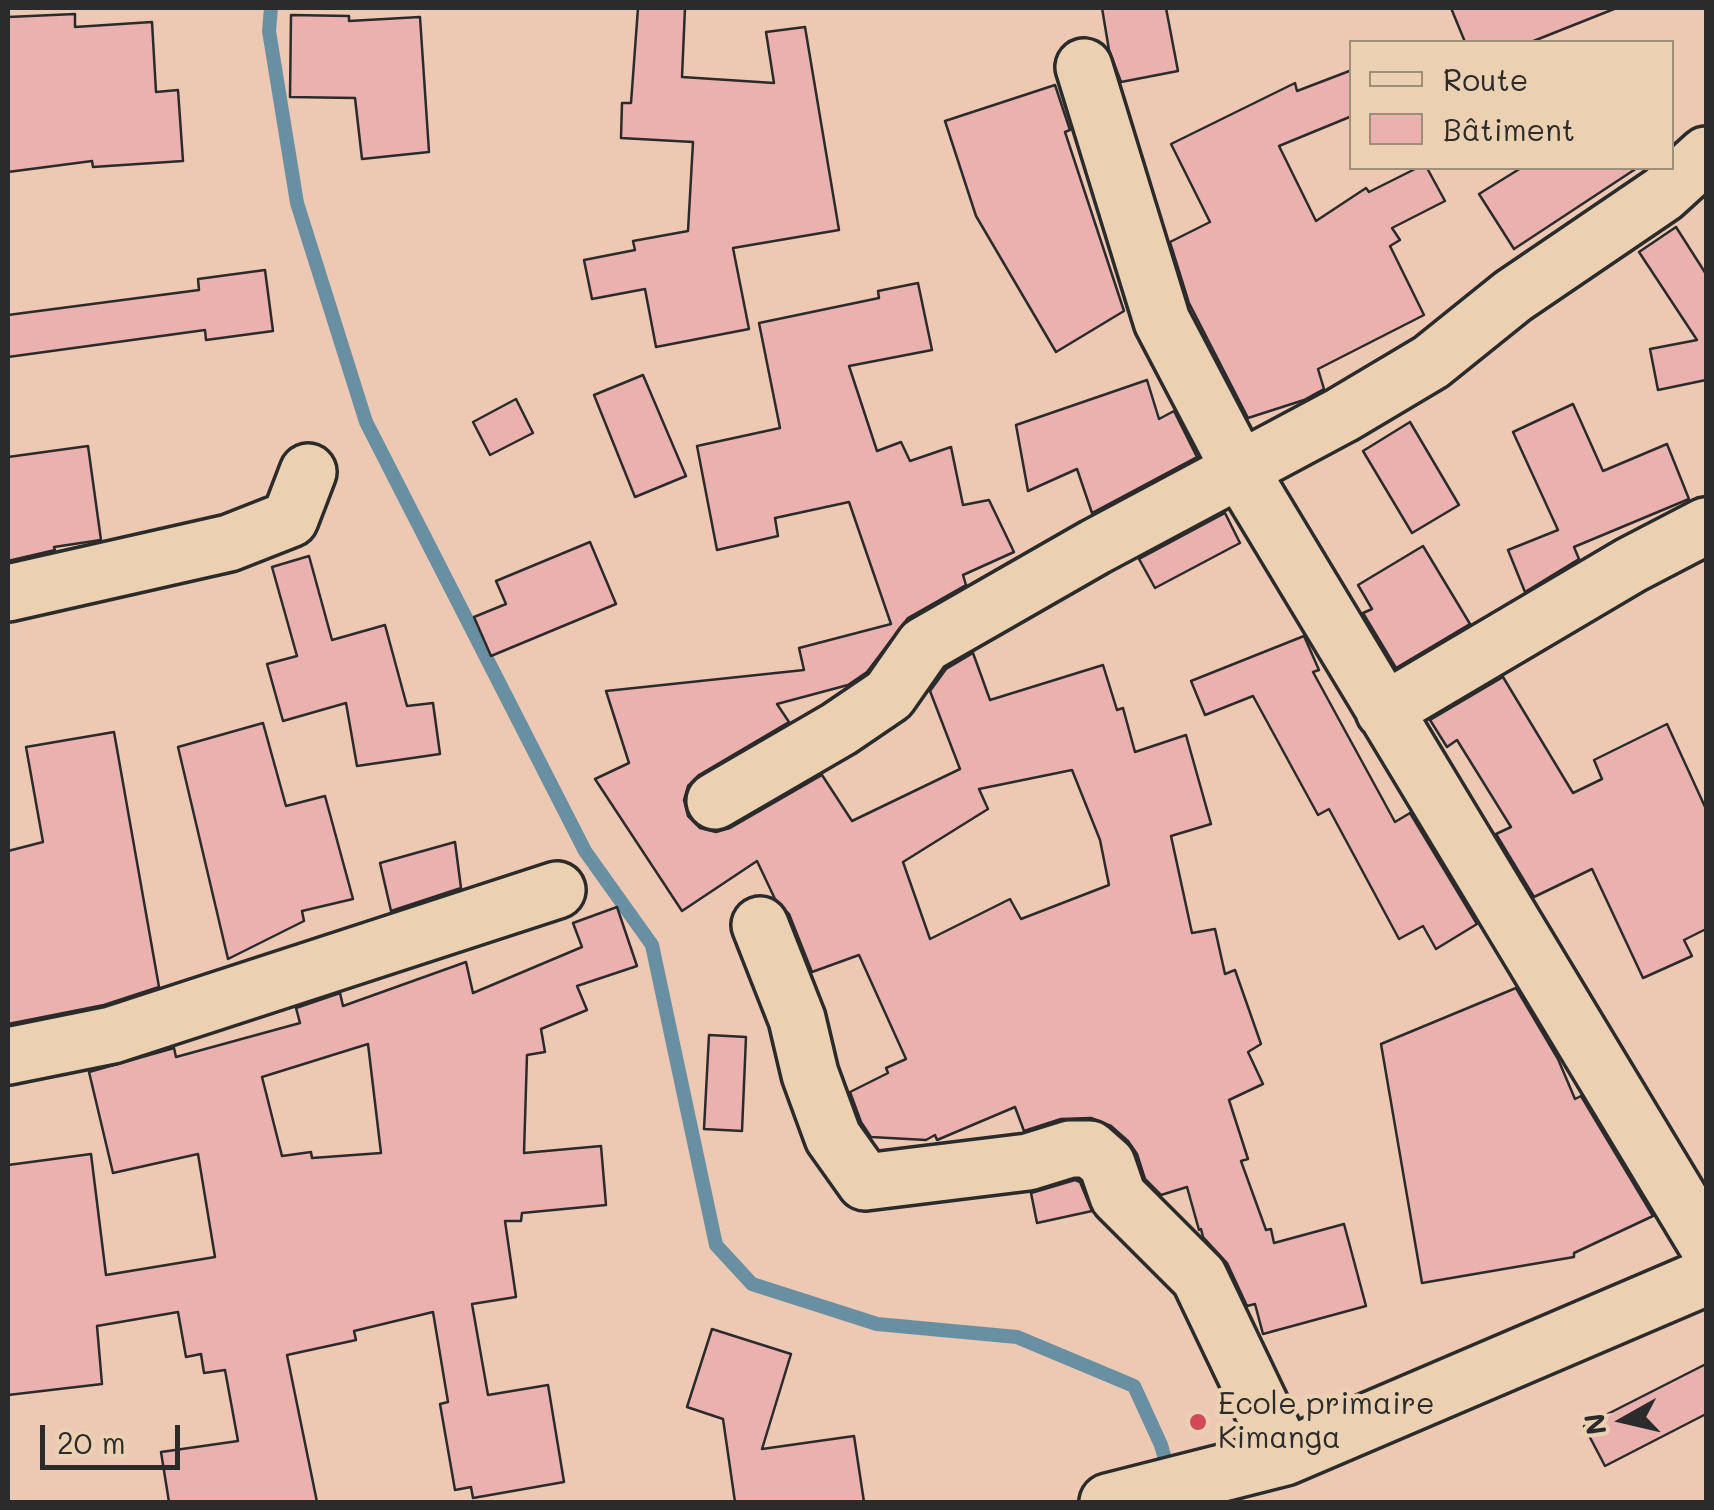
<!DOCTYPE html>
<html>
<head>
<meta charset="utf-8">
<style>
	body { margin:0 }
	#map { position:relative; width:1714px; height:1510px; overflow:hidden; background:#edc9b3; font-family:Mali,sans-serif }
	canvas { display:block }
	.frame { position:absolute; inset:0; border:10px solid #2b2b2b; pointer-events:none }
	.legend { position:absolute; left:1349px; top:40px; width:325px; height:130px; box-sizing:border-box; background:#ebd1b2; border:2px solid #9e8f7c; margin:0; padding:12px 18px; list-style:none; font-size:30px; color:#2b2b2b }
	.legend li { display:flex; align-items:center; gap:20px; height:50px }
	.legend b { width:50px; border:2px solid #9e8f7c }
	.north { position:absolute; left:1574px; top:1370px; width:100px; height:100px; -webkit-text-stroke:8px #ebd1b2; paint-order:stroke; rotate:262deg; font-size:28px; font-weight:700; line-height:40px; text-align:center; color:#2b2b2b }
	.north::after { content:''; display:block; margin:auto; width:35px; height:45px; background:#2b2b2b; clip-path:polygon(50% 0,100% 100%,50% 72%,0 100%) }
	.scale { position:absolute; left:40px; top:1425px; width:140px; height:45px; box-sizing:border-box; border:5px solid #2b2b2b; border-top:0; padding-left:12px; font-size:30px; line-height:35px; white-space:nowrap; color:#2b2b2b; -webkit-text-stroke:8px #ebd1b2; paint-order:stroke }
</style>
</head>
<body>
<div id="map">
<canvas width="1714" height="1510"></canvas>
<div class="frame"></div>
<ul class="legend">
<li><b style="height:12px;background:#ebd1b2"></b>Route</li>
<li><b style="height:28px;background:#ebb1af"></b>Bâtiment</li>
</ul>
<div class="north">N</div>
<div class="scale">20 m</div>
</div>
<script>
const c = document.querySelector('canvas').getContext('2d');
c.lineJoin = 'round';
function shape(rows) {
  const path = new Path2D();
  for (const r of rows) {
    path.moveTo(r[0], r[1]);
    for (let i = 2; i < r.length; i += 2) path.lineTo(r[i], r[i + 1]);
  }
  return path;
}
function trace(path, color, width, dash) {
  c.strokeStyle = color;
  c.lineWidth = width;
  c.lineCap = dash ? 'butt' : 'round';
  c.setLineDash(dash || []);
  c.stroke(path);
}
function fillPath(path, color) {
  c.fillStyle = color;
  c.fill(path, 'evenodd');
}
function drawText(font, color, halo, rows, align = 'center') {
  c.font = font + ' Mali,sans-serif';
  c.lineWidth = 9;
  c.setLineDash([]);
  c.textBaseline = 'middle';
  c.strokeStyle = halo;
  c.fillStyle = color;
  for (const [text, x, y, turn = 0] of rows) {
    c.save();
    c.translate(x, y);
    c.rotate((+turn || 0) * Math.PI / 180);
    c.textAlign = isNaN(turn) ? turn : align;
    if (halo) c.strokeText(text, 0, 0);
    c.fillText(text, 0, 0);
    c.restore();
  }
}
trace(shape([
	[271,8,269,31,297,203,366,422,585,851,652,945,716,1245,752,1284,877,1324,1017,1337,1134,1386,1161,1445,1169,1473]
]), '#6890a2', 14);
const building = shape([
	[638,8,685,8,682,77,774,83,766,32,805,27,839,230,733,248,749,329,656,347,645,289,592,299,584,260,635,250,633,241,688,231,693,142,621,138,622,103,631,103,638,8],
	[1102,8,1166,8,1178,71,1121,82,1109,50,1102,8],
	[1451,8,1614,8,1614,9,1531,42,1465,42,1451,8],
	[75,14,75,27,152,22,156,92,178,90,183,161,93,167,92,161,8,172,8,17,75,14],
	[291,15,349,16,349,21,420,17,429,152,362,159,355,98,290,97,291,15],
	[1352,70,1352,116,1279,146,1316,221,1366,188,1369,192,1417,168,1427,168,1445,201,1392,228,1400,240,1390,246,1424,315,1318,369,1324,389,1304,400,1248,418,1189,303,1170,242,1210,222,1171,144,1295,83,1297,91,1352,70],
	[1055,85,1070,130,1065,132,1124,311,1056,352,976,216,945,121,1055,85],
	[1521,168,1637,168,1514,249,1479,194,1521,168],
	[1676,227,1706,274,1706,380,1658,390,1650,349,1697,340,1639,252,1676,227],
	[265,270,273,331,206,340,205,330,8,357,8,315,199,290,198,279,265,270],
	[918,283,932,350,849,366,877,451,901,442,910,461,951,447,963,505,989,500,1014,552,963,575,966,585,908,618,867,672,848,685,777,704,789,722,699,775,688,786,684,800,688,816,700,828,716,832,730,828,822,775,852,821,960,769,930,691,946,669,973,653,990,700,1103,665,1117,710,1123,708,1135,752,1186,735,1211,824,1171,836,1192,933,1215,929,1225,974,1235,970,1261,1044,1248,1052,1263,1084,1229,1100,1248,1159,1241,1161,1266,1230,1271,1229,1274,1243,1344,1224,1366,1306,1263,1334,1255,1304,1247,1306,1227,1263,1203,1237,1201,1229,1199,1230,1187,1187,1161,1195,1145,1179,1137,1154,1128,1141,1111,1126,1091,1118,1061,1119,1024,1131,1015,1107,937,1140,935,1135,926,1140,871,1137,861,1122,850,1092,888,1073,886,1068,906,1059,859,955,812,972,789,914,775,899,757,861,682,911,595,779,629,763,606,691,804,670,799,648,891,624,849,502,775,518,778,536,717,550,697,446,780,428,759,323,879,298,878,291,918,283],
	[1072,770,1100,840,1109,885,1021,919,1010,899,930,939,903,862,988,809,979,789,1072,770],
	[643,375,686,476,635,497,594,395,643,375],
	[1147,380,1159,419,1174,411,1197,457,1092,513,1077,469,1028,491,1016,425,1147,380],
	[516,399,533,433,490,455,473,422,516,399],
	[1573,404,1603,471,1667,444,1689,499,1574,547,1579,559,1525,592,1508,550,1558,530,1513,432,1573,404],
	[1410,422,1459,505,1412,533,1363,451,1410,422],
	[88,446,101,540,54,547,55,550,8,561,8,457,88,446],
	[1225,513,1240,543,1155,588,1139,559,1225,513],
	[590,542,616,604,491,656,474,617,506,604,496,581,590,542],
	[1423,546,1470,624,1396,668,1363,613,1372,609,1358,585,1423,546],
	[309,556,332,640,385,625,407,706,433,703,440,754,357,766,346,703,283,721,267,664,297,656,272,567,309,556],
	[1304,636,1319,670,1313,672,1395,822,1410,813,1477,924,1436,949,1423,926,1399,939,1329,809,1318,815,1253,696,1205,715,1191,681,1304,636],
	[1503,677,1573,793,1602,779,1594,760,1667,724,1706,809,1706,929,1684,940,1692,956,1643,978,1592,869,1534,897,1496,834,1511,827,1457,740,1447,747,1430,720,1503,677],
	[263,723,286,806,325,796,353,899,302,911,304,921,228,959,178,747,263,723],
	[114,732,159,987,104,1005,8,1024,8,851,43,842,26,747,114,732],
	[455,842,461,888,391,911,380,863,455,842],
	[617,907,637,966,577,986,587,1010,541,1029,545,1052,527,1055,524,1153,601,1146,606,1205,522,1213,521,1221,505,1221,516,1297,472,1304,488,1395,548,1385,564,1482,473,1498,471,1487,455,1490,440,1404,448,1402,433,1312,354,1331,356,1340,287,1355,317,1502,169,1502,161,1452,238,1441,225,1370,204,1373,201,1354,186,1357,178,1312,97,1326,102,1384,8,1395,8,1165,91,1154,106,1275,215,1257,198,1154,113,1173,89,1072,174,1048,176,1057,300,1023,296,1008,340,993,343,1006,466,962,473,993,582,947,573,923,617,907],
	[368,1044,381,1153,312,1158,311,1152,282,1156,262,1077,368,1044],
	[1516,988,1558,1059,1575,1099,1581,1096,1653,1216,1574,1253,1574,1257,1422,1283,1381,1044,1516,988],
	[709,1035,746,1037,742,1131,704,1129,709,1035],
	[1075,1180,1080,1182,1092,1211,1037,1223,1031,1193,1075,1180],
	[712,1329,791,1354,762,1449,854,1436,864,1502,735,1502,723,1419,687,1407,712,1329],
	[1706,1364,1706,1414,1605,1466,1584,1426,1706,1364]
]);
fillPath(building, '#ebb1af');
trace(building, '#2b2b2b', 2.5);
const minor = shape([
	[1084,67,1162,321,1240,470,1706,1243],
	[8,593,229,543,290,519,308,472],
	[1384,711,1631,565,1706,526],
	[715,801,839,729,889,695,924,645,1095,547,1342,415,1431,362,1513,296,1663,194,1706,155],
	[760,925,797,1019,810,1074,833,1137,865,1182,1028,1162,1070,1149,1090,1149,1107,1164,1118,1196,1199,1277,1285,1457],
	[8,1056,112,1035,557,890],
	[1108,1502,1285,1457,1706,1277]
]);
trace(minor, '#2b2b2b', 62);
trace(minor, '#ebd1b2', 55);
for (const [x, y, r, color] of [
	[1198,1422,10,"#d1495b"]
]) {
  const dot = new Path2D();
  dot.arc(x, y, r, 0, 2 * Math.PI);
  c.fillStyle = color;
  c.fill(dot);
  trace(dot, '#ebd1b2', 4);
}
drawText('30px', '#2b2b2b', '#ebd1b2', [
	["Ecole primaire",1218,1405],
	["Kimanga",1218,1439]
], 'left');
</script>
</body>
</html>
